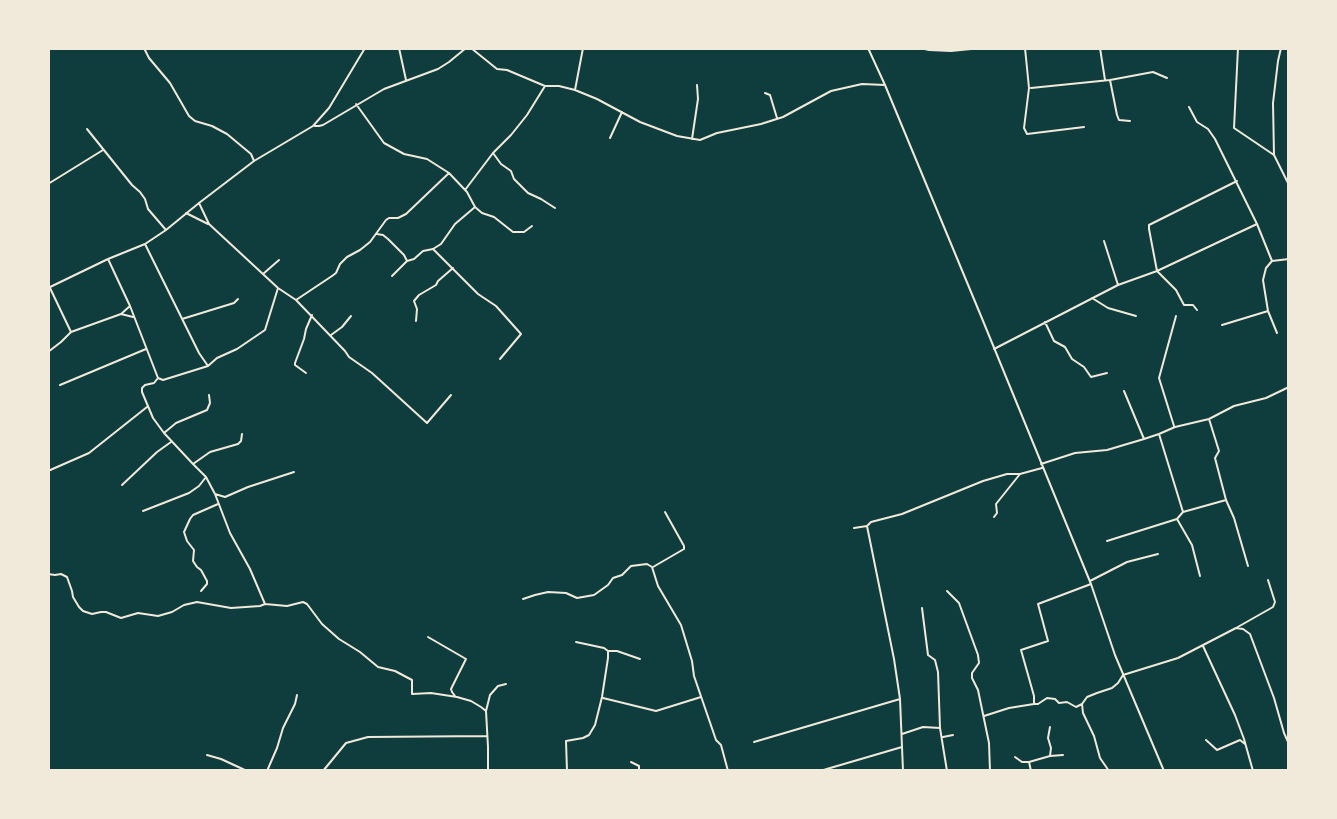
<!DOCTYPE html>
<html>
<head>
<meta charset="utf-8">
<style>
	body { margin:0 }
	#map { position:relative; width:1337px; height:819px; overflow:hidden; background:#0f3d3e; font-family:"PT Sans Narrow",sans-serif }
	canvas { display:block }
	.frame { position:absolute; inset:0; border:50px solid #f1e9da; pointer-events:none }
</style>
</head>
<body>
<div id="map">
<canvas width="1337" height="819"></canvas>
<div class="frame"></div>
</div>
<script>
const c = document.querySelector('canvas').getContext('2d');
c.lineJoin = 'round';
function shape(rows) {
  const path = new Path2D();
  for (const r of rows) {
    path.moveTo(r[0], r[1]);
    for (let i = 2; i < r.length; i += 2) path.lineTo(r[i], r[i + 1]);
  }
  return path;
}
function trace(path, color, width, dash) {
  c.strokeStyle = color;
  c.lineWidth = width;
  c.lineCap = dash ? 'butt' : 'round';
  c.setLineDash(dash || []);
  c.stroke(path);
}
trace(shape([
	[144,48,149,58,170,83,189,116,195,121,212,126,227,134,251,154,254,161],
	[399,48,406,80],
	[471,48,497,69,507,70,545,86,559,86,575,90,597,99,640,122,677,136,700,140,717,133,761,124,783,117,831,91,862,84,885,85],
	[868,48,885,85,981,316,1091,584,1115,655,1164,771],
	[920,48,929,50,951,51,981,48],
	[1025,48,1029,88,1024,128,1027,134,1084,127],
	[1100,48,1105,80],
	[1238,48,1234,128,1274,155],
	[1281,48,1278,61,1273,103,1274,155,1289,185],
	[1110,80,1153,72,1167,78],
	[1031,88,1110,80,1117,115,1119,120,1130,121],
	[575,90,583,48],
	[765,93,770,95,777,118],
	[356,104,384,143,404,154,427,159,449,173,467,192,475,207,482,213,494,217,513,232,524,232,532,226],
	[1189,107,1197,122,1208,129,1215,139,1257,224],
	[315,126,319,126,323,125,384,89,438,69,449,62,466,48],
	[87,129,132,185,140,192,145,199,148,209,166,230],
	[610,138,622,112],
	[692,139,698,99,697,85],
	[493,153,501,164,511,171,514,179,528,193,541,199,555,208],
	[48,184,103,150],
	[465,190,493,153,511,135,527,115,545,86],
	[199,203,209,224,278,288,296,300,345,351,349,357,372,373,427,423,451,395],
	[186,213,208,224],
	[377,234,383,235,388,239,404,255,407,261],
	[1104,241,1118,285],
	[145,244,199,353,208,366,163,380,158,378],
	[433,249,478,294,496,306,521,334,500,359],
	[108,259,130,306,158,378,154,383,145,385,142,388,142,392,153,418,164,433,193,464,210,452,238,444,241,441,242,434],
	[263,274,279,260],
	[392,276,407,261,414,259,423,251,433,249,441,244,455,224,475,207],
	[48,288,108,259,145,244,166,230,199,203,254,161,313,126,329,108,365,48],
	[50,288,71,332],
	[1092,298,1108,308,1136,316],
	[296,300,332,276,336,273,340,264,347,257,360,250,370,242,386,220,389,218,398,218,406,214,449,173],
	[1197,310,1193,305,1184,305,1176,290,1157,271,1149,229,1149,225,1237,181],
	[1268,311,1277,333],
	[121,314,133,317],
	[182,319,234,303,238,299],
	[416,321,417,309,414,301,419,295,436,285,438,281,453,268],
	[1045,322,1054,341,1065,347,1072,359,1084,367,1091,377,1107,373],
	[1222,325,1268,311,1263,280,1266,268,1272,261],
	[331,335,342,327,351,316],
	[994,349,1118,285,1157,271,1257,224,1272,261,1289,259],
	[48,352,61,342,71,332,121,314,130,306],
	[208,366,217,358,237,349,265,330,278,288],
	[306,373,295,365,295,363,304,339,306,329,312,315],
	[60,385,146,349],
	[1124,391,1144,439],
	[1209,419,1219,451,1215,458,1226,500,1234,518,1248,566],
	[1174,426,1159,378,1176,316],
	[164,433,176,423,207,410,210,403,209,395],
	[1159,434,1183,512],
	[193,464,206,477,215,494,230,533,250,569,265,604,287,606,303,602,307,604,322,624,339,639,360,652,378,667,395,671,412,680,412,694,431,693,457,697,471,701,481,707,486,711,488,747,488,771],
	[1041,464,1075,453,1107,450,1144,439,1159,434,1175,427,1209,419,1234,406,1266,398,1289,387],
	[48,471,89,453,147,407],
	[122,485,157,452,171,442],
	[215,494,225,497,248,487,294,472],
	[143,511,189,493,199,486,206,477],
	[994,517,997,513,996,504,1020,474],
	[867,526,871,522,902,514,983,481,1007,474,1020,474,1042,468],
	[854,528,867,526,894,659,900,699,902,747],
	[1107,541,1177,519],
	[653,567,684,549,684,546,665,512],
	[48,574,55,575,61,574,67,577,72,591,73,597,79,607,83,611,92,614,101,612,106,612,121,618,138,613,158,616,172,612,184,605,197,602,231,608,260,606,265,604],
	[1200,576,1192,545,1177,519,1183,512,1226,500],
	[1090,581,1127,562,1158,554],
	[201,591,207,584,207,581,201,570,197,567,193,561,194,550,187,541,184,532,190,519,193,515,218,504],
	[947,591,959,603,978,655,979,663,972,673,972,678,978,690,989,743,990,771],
	[523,599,535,595,548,592,566,593,577,598,594,595,608,585,613,578,622,575,631,566,647,564,652,567,658,586,681,625,692,661,694,676,716,740,721,745,728,771],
	[922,608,928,655,935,660,938,672,940,728],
	[1236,628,1273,607,1275,602,1268,580],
	[428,637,466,659,451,689,452,692,455,696],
	[1203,646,1235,715,1244,739,1253,771],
	[608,651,617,651,640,659],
	[603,698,656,711,701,697],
	[1034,704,1038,704,1047,698,1055,699,1059,703,1067,702,1076,707,1082,704],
	[486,711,490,695,498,686,506,684],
	[984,716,1009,708,1034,704,1034,696,1021,650,1048,641,1038,604,1091,584],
	[902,734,923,727,940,728,947,771],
	[943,737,953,735],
	[1206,740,1217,750,1240,740,1245,744],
	[754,742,900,699],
	[207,755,221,759,247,771],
	[1050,756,1051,748,1048,738,1050,727],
	[1015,757,1022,762,1029,762,1050,756,1063,755],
	[631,762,639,766,639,771],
	[1029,762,1031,771],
	[267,771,277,748,283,728,295,704,297,695],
	[323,771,346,743,368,737,487,736],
	[567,771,566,741,583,738,589,735,595,725,602,697,608,658,608,651,604,648,576,642],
	[588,771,597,771],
	[820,771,902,747,903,771],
	[1109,771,1100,758,1094,736,1083,713,1082,704,1087,697,1097,693,1112,688,1118,683,1123,675,1178,658,1236,628,1243,629,1250,634,1274,698,1284,733,1289,744]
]), '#f1e9da', 2);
</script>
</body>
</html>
